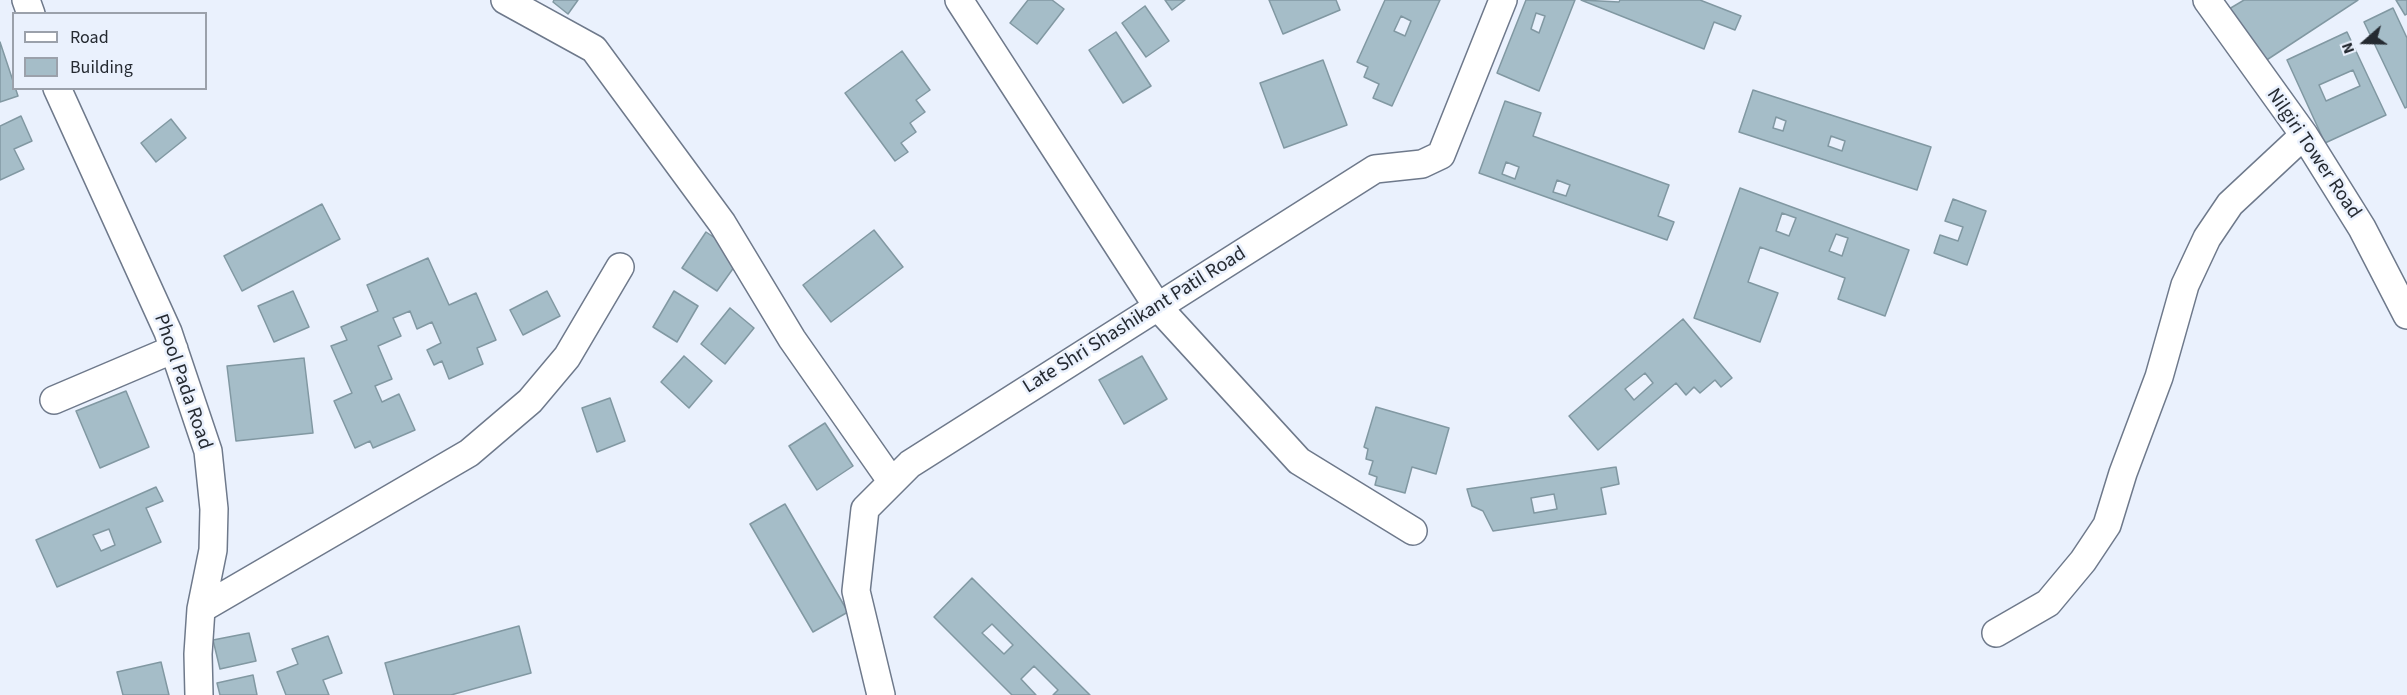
<!DOCTYPE html>
<html>
<head>
<meta charset="utf-8">
<style>
	body { margin:0 }
	#map { position:relative; width:2407px; height:695px; overflow:hidden; background:#eaf1fd; font-family:"Source Sans 3",sans-serif }
	canvas { display:block }
	.legend { position:absolute; left:12px; top:12px; width:195px; height:78px; box-sizing:border-box; background:#eaf1fd; border:2px solid #9ba1ab; margin:0; padding:8px 10px; list-style:none; font-size:18px; color:#252a31 }
	.legend li { display:flex; align-items:center; gap:12px; height:30px }
	.legend b { width:30px; border:2px solid #9ba1ab }
	.north { position:absolute; left:2335px; top:12px; width:60px; height:60px; -webkit-text-stroke:4px #eaf1fd; paint-order:stroke; rotate:250deg; font-size:16px; font-weight:700; line-height:24px; text-align:center; color:#252a31 }
	.north::after { content:''; display:block; margin:auto; width:21px; height:27px; background:#252a31; clip-path:polygon(50% 0,100% 100%,50% 72%,0 100%) }
</style>
</head>
<body>
<div id="map">
<canvas width="2407" height="695"></canvas>
<ul class="legend">
<li><b style="height:8px;background:#fff"></b>Road</li>
<li><b style="height:16px;background:#a5bdc8"></b>Building</li>
</ul>
<div class="north">N</div>
</div>
<script>
const c = document.querySelector('canvas').getContext('2d');
c.lineJoin = 'round';
function fillPath(path, color) {
  c.fillStyle = color;
  c.fill(path, 'evenodd');
}
function shape(rows) {
  const path = new Path2D();
  for (const r of rows) {
    path.moveTo(r[0], r[1]);
    for (let i = 2; i < r.length; i += 2) path.lineTo(r[i], r[i + 1]);
  }
  return path;
}
function trace(path, color, width, dash) {
  c.strokeStyle = color;
  c.lineWidth = width;
  c.lineCap = dash ? 'butt' : 'round';
  c.setLineDash(dash || []);
  c.stroke(path);
}
function drawText(font, color, halo, rows, align = 'center') {
  c.font = font + ' "Source Sans 3",sans-serif';
  c.lineWidth = 5;
  c.setLineDash([]);
  c.textBaseline = 'middle';
  c.strokeStyle = halo;
  c.fillStyle = color;
  for (const [text, x, y, turn = 0] of rows) {
    c.save();
    c.translate(x, y);
    c.rotate((+turn || 0) * Math.PI / 180);
    c.textAlign = isNaN(turn) ? turn : align;
    if (halo) c.strokeText(text, 0, 0);
    c.fillText(text, 0, 0);
    c.restore();
  }
}
const building = shape([
	[554,0,578,0,568,14,553,2,554,0],
	[1028,0,1052,0,1064,9,1037,44,1010,23,1028,0],
	[1165,0,1185,0,1172,10,1165,0],
	[1269,0,1336,0,1340,10,1283,34,1269,0],
	[1385,0,1440,0,1392,106,1373,98,1379,84,1364,77,1368,67,1357,62,1385,0],
	[1401,16,1411,21,1405,36,1394,31,1401,16],
	[1526,0,1575,0,1539,91,1497,73,1526,0],
	[1536,13,1545,16,1539,33,1531,29,1536,13],
	[1581,0,1619,2,1620,0,1700,0,1741,16,1735,30,1714,22,1704,49,1581,0],
	[2244,0,2358,0,2259,65,2224,12,2244,0],
	[2396,0,2407,0,2407,14,2405,15,2396,0],
	[1145,6,1169,41,1146,57,1122,23,1145,6],
	[2393,8,2407,38,2407,107,2405,108,2364,22,2393,8],
	[1116,32,1151,86,1123,103,1089,50,1116,32],
	[2347,32,2386,115,2325,143,2287,60,2347,32],
	[2353,70,2360,86,2326,101,2319,85,2353,70],
	[0,42,18,96,0,102,0,42],
	[902,51,930,90,916,100,925,112,910,123,916,132,901,143,908,152,895,161,845,93,902,51],
	[1323,60,1347,125,1284,148,1260,83,1323,60],
	[1753,90,1931,147,1917,190,1739,132,1753,90],
	[1776,117,1786,121,1783,131,1773,128,1776,117],
	[1831,136,1845,141,1842,151,1828,146,1831,136],
	[1505,101,1541,113,1533,136,1669,185,1658,216,1674,222,1667,240,1479,173,1505,101],
	[1506,162,1519,167,1515,179,1502,174,1506,162],
	[1557,180,1570,185,1566,196,1553,192,1557,180],
	[21,116,32,141,14,149,24,169,0,180,0,126,21,116],
	[171,119,186,138,156,162,141,143,171,119],
	[1740,188,1909,250,1885,316,1838,299,1845,278,1760,247,1748,282,1778,293,1760,342,1694,318,1740,188],
	[1782,213,1796,218,1789,236,1776,231,1782,213],
	[1836,234,1848,238,1842,256,1829,251,1836,234],
	[1953,199,1986,211,1967,265,1934,253,1940,235,1958,241,1963,227,1945,221,1953,199],
	[322,204,340,239,242,291,224,256,322,204],
	[874,230,903,267,831,322,803,285,874,230],
	[706,232,742,256,717,291,682,268,706,232],
	[428,258,449,305,476,293,496,340,477,348,483,364,449,379,442,361,434,365,427,350,441,343,432,322,417,329,410,311,393,318,401,336,378,346,392,379,375,386,382,402,399,394,415,430,373,448,370,441,355,448,334,401,352,393,331,346,347,340,341,327,378,311,367,285,428,258],
	[293,291,309,327,274,342,258,306,293,291],
	[547,291,560,316,523,335,510,310,547,291],
	[674,291,698,306,677,342,653,327,674,291],
	[730,308,754,328,725,364,701,344,730,308],
	[1683,319,1732,378,1721,387,1715,380,1700,393,1694,387,1686,395,1676,383,1598,450,1569,416,1683,319],
	[1645,373,1653,383,1634,400,1625,389,1645,373],
	[684,356,712,381,689,408,661,382,684,356],
	[1142,356,1167,399,1124,424,1099,380,1142,356],
	[304,358,313,433,236,441,227,366,304,358],
	[126,391,149,447,100,468,76,411,126,391],
	[610,398,625,441,597,452,582,408,610,398],
	[1376,407,1449,428,1436,474,1412,467,1405,493,1375,485,1377,477,1369,474,1373,461,1366,459,1368,449,1364,447,1376,407],
	[825,423,853,466,817,490,789,446,825,423],
	[1616,467,1619,484,1601,488,1606,514,1493,531,1483,511,1472,506,1467,489,1616,467],
	[1554,494,1557,509,1534,513,1531,498,1554,494],
	[156,487,163,501,146,508,161,542,57,587,36,540,156,487],
	[109,529,115,545,101,551,93,535,109,529],
	[785,504,848,612,813,632,750,524,785,504],
	[972,578,1090,695,1053,695,1058,690,1034,666,1021,679,1036,695,1012,695,934,617,972,578],
	[992,624,1013,645,1004,654,982,633,992,624],
	[519,626,531,673,451,695,394,695,385,663,519,626],
	[249,633,256,661,220,669,213,640,249,633],
	[328,636,342,673,323,680,329,695,286,695,277,672,298,664,292,649,328,636],
	[161,662,169,695,123,695,117,672,161,662],
	[253,675,257,695,220,695,217,683,253,675]
]);
fillPath(building, '#a5bdc8');
trace(building, '#8198a2', 1.5);
const minor = shape([
	[26,0,31,14],
	[505,0,594,49,722,223,792,339,892,482],
	[959,0,1157,306,1299,461,1413,531],
	[2207,0,2304,135,2362,228,2407,315],
	[57,88,168,332,208,451,214,509,213,550,201,609,198,654,199,695],
	[54,400,174,349],
	[201,609,469,453,530,401,567,357,620,267],
	[1996,633,2048,603,2083,561,2107,525,2123,473,2159,377,2185,285,2207,238,2230,204,2304,135],
	[881,695,856,591,865,509,910,464,1375,169,1422,164,1441,155,1503,0]
]);
trace(minor, '#6e798b', 30);
trace(minor, '#fff', 27);
drawText('20px', '#252a31', '#eaf1fd', [
	["Nilgiri Tower Road",2313,154,56],
	["Late Shri Shashikant Patil Road",1135,321,-32],
	["Phool Pada Road",182,382,71]
]);
</script>
</body>
</html>
